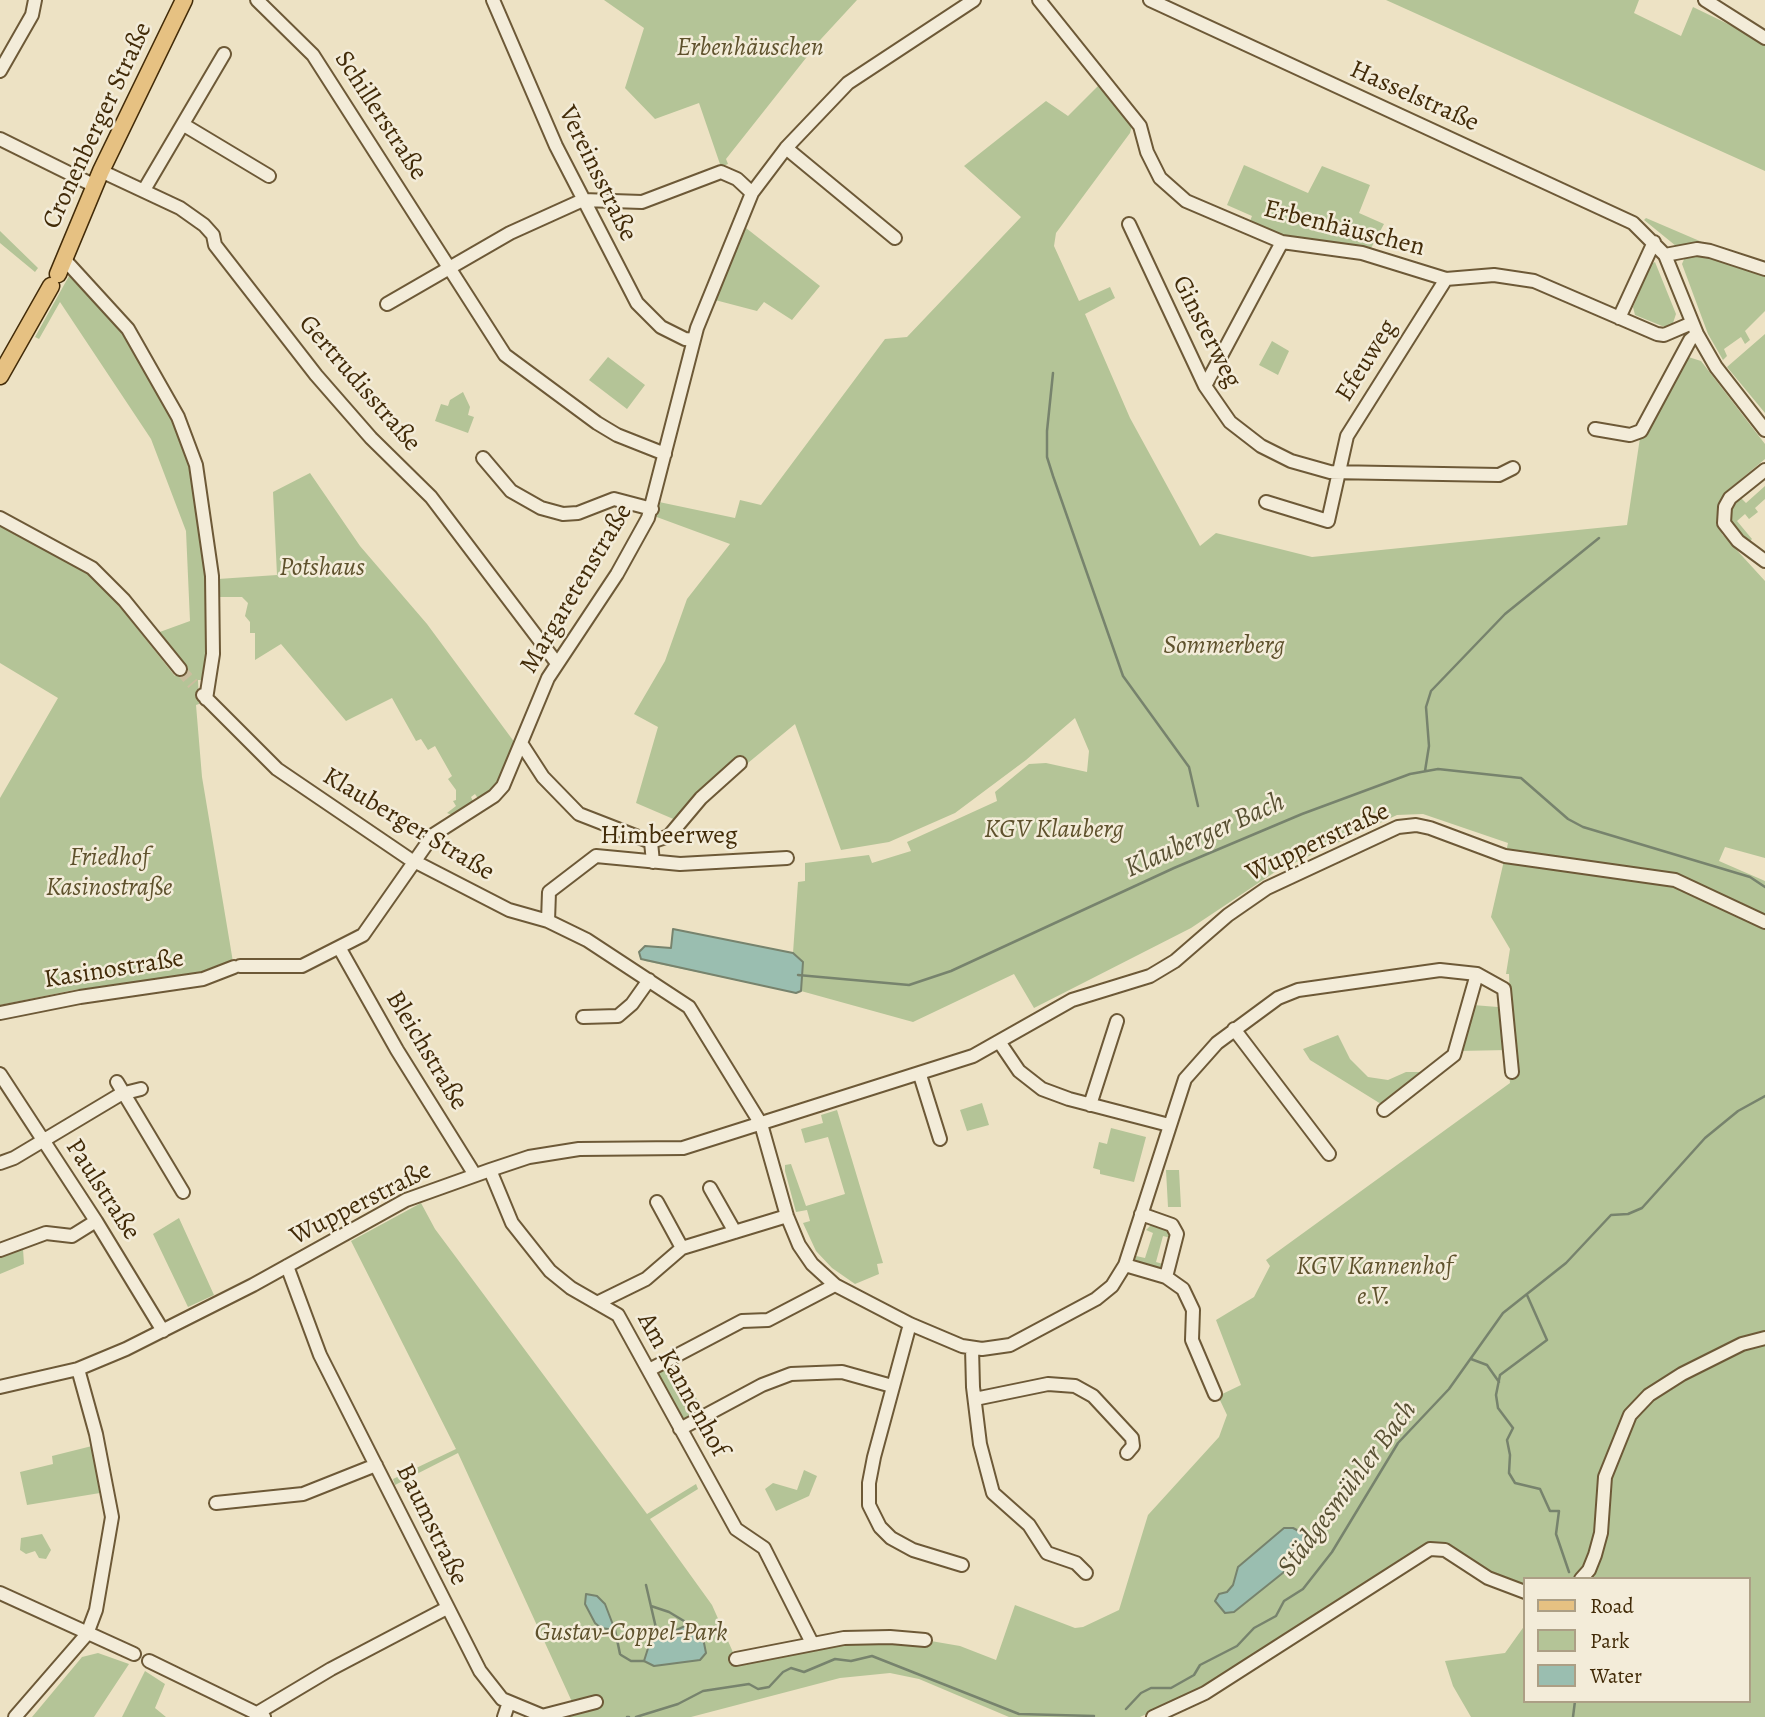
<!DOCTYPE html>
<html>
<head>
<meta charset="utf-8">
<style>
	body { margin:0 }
	#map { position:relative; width:1765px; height:1717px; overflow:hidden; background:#ede2c4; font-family:Alegreya,serif }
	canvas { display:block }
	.legend { position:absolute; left:1523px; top:1577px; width:228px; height:126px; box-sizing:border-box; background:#f3ecd9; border:2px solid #ac9f85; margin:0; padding:9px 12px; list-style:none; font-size:21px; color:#422b08 }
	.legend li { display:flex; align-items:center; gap:14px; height:35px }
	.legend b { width:35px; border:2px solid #ac9f85 }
</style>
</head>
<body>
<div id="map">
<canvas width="1765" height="1717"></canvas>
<ul class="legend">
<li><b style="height:9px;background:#e6c182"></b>Road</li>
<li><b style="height:19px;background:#b4c497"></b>Park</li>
<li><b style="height:19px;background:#9abeb0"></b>Water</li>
</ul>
</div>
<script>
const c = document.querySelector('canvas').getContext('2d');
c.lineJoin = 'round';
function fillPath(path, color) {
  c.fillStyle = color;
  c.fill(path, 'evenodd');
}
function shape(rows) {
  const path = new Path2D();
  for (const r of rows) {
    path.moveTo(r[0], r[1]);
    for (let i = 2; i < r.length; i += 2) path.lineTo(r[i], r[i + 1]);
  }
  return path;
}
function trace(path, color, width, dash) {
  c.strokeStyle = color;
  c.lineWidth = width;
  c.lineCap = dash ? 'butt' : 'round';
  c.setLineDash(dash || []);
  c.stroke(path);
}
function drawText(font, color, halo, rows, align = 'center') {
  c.font = font + ' Alegreya,serif';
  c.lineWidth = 5;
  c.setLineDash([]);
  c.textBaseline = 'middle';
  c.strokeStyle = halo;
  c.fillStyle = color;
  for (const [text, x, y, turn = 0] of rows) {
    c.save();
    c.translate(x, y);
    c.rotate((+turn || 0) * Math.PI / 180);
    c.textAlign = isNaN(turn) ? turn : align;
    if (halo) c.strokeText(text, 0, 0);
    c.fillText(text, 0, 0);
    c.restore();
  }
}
fillPath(shape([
	[604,0,857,0,821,39,726,159,728,164,721,167,699,103,655,119,625,88,644,28],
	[1386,0,1639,0,1634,13,1681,36,1693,7,1765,42,1765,171],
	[1100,84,1132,126,1130,133,1056,233,1054,246,1079,301,1110,287,1115,298,1085,314,1130,418,1200,546,1216,533,1312,557,1627,525,1641,431,1682,355,1701,361,1765,444,1765,459,1729,489,1718,511,1722,534,1765,581,1765,858,1725,847,1719,861,1765,881,1765,1336,1663,1381,1630,1423,1666,1386,1715,1359,1765,1340,1765,1717,1471,1717,1453,1686,1445,1661,1505,1653,1525,1625,1525,1701,1749,1701,1749,1579,1588,1579,1581,1571,1571,1579,1525,1579,1525,1587,1496,1579,1441,1542,1430,1546,1214,1683,1140,1717,1009,1717,919,1679,890,1673,840,1678,691,1717,537,1717,573,1704,458,1453,395,1485,393,1479,456,1449,351,1241,421,1203,435,1229,647,1514,696,1484,698,1489,650,1519,712,1605,736,1659,812,1643,925,1640,960,1646,996,1660,1015,1605,1075,1628,1083,1627,1119,1610,1148,1515,1219,1437,1227,1415,1218,1396,1241,1385,1216,1320,1254,1297,1270,1266,1266,1260,1510,1083,1507,1050,1458,1051,1473,1005,1510,1008,1509,974,1506,974,1510,949,1491,917,1508,843,1423,814,1397,815,1275,872,1191,928,1034,1008,1014,974,913,1022,801,991,796,993,645,961,639,956,645,946,671,948,673,929,793,953,798,882,805,881,805,863,869,855,872,863,911,851,907,842,997,801,995,792,1029,764,1046,763,1087,772,1089,751,1075,718,1026,760,955,813,889,842,841,850,795,724,678,821,636,803,658,727,634,714,665,661,687,599,730,544,654,516,659,502,735,518,740,500,761,505,885,339,907,337,1021,217,964,166,1046,101,1068,116],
	[1244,165,1308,193,1322,166,1370,185,1359,213,1384,224,1370,250,1288,239,1250,221,1252,216,1227,205],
	[1646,218,1702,242,1676,246,1644,220],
	[746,228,820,286,792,320,764,302,757,311,715,300],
	[0,231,38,268,35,272,0,243],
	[1699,254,1765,274,1765,311,1745,331,1750,340,1745,344,1741,337,1724,349,1727,356,1723,360,1708,334,1682,264,1685,257],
	[1655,262,1676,314,1673,323,1667,328,1635,315,1633,307,1651,264],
	[69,276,122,332,177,428,190,464,206,569,208,629,208,653,204,680,198,680,199,704,196,705,202,777,233,962,191,975,74,990,0,1005,0,798,58,698,0,663,0,522,92,572,175,676,179,672,157,633,190,621,186,531,151,439,60,302,39,339,35,337],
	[1765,334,1765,413,1727,367],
	[1272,341,1289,351,1278,375,1259,365],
	[608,357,645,385,627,409,589,380],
	[463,392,470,407,468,415,474,417,468,433,435,421,441,404,448,406,450,400],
	[310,473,360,546,427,624,515,743,498,784,479,800,475,794,471,797,474,803,452,815,447,813,456,806,453,801,456,800,456,790,448,779,452,776,435,746,428,750,421,739,416,741,392,698,346,721,281,644,255,660,255,633,250,633,250,622,245,616,248,603,242,597,217,597,218,579,277,575,273,492],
	[1765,486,1765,499,1755,508,1758,512,1749,519,1745,514,1737,521,1752,539,1748,543,1739,531,1735,531,1730,522,1731,506,1740,497,1746,503],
	[1338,1035,1350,1059,1368,1077,1388,1080,1406,1072,1426,1072,1387,1103,1381,1104,1310,1060,1303,1049],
	[982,1103,989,1125,967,1131,960,1110],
	[837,1110,883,1263,877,1264,879,1274,855,1284,832,1268,816,1251,803,1223,810,1221,807,1210,796,1212,785,1171,785,1165,791,1164,806,1206,845,1194,828,1137,805,1143,801,1129,823,1123,821,1115],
	[1111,1128,1146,1137,1134,1182,1100,1174,1100,1170,1093,1168,1099,1142,1107,1144],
	[1166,1170,1179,1170,1181,1207,1168,1207],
	[179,1218,214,1295,188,1307,153,1234],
	[1152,1224,1169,1230,1171,1238,1163,1236,1156,1262,1163,1264,1162,1268,1143,1267,1135,1260,1136,1256,1145,1258,1153,1233,1146,1230],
	[23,1249,24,1264,0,1274,0,1258],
	[676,1362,703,1410,682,1422,656,1373],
	[92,1446,100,1493,27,1505,20,1472,53,1464,52,1456],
	[804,1470,817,1476,809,1496,776,1511,765,1489,773,1483,797,1490],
	[42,1534,51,1550,46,1559,39,1558,35,1551,26,1554,20,1550,21,1538],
	[98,1653,129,1664,94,1717,32,1717,82,1657],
	[145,1671,165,1684,155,1708,166,1717,122,1717]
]), '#b4c497');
const water = shape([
	[673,929,793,953,803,962,801,991,796,993,641,959,639,952,645,946,671,948,673,929],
	[1284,1528,1293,1528,1308,1536,1308,1543,1294,1564,1234,1612,1225,1613,1215,1601,1219,1594,1227,1592,1233,1585,1238,1567,1284,1528],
	[586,1594,597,1596,605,1604,615,1630,601,1628,595,1623,585,1604,586,1594],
	[685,1626,695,1629,704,1643,706,1653,700,1660,654,1666,644,1661,650,1642,685,1626]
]);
fillPath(water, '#9abeb0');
trace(water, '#77836d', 2);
trace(shape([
	[1053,373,1047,431,1047,457,1053,476,1123,676,1189,767,1198,806],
	[1425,771,1429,746,1426,707,1431,691,1505,614,1599,538],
	[798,975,909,985,951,971,1174,868,1302,814,1410,774,1438,769,1521,778,1568,819,1583,827,1750,877,1765,887],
	[1527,1295,1547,1340,1500,1375,1496,1395,1498,1408,1513,1428,1507,1440,1510,1455,1509,1473,1515,1483,1540,1489,1550,1511,1559,1511,1556,1534,1569,1572],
	[1471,1359,1487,1365,1499,1382],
	[646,1585,656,1628],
	[651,1606,669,1612,684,1621],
	[615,1630,620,1654],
	[656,1630,659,1636],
	[621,1655,631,1661,644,1661],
	[1126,1709,1141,1693,1151,1688,1171,1688,1194,1675,1200,1665,1237,1646,1254,1628,1276,1616,1284,1601,1303,1589,1332,1552,1398,1443,1449,1389,1503,1313,1566,1263,1611,1215,1628,1214,1642,1208,1705,1138,1738,1111,1765,1096],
	[627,1717,629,1717],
	[636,1717,678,1704,703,1691,749,1684,758,1689,769,1687,783,1672,791,1668,804,1672,835,1659,851,1661,872,1656,1019,1714,1094,1716],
	[1573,1717,1575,1701]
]), '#77836d', 2.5);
trace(shape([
	[180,669,193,684]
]), '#cbbd9e', 12, [12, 6]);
const minor = shape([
	[257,0,313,55,505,355,597,423,617,435,665,454],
	[493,0,556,146,637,303,661,327,685,339,694,340],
	[1039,0,1140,126,1147,152,1160,178,1186,201,1282,242,1362,253,1446,279,1494,275,1534,281,1657,334,1664,335,1692,323],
	[1150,0,1633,223,1665,255,1697,334,1716,367,1765,430],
	[1705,0,1765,38],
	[0,71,32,15,35,0],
	[184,125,269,176],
	[0,139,95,186],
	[786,148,895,238],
	[101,171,180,208,204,225,213,235,215,245,316,375,371,438,431,497,556,662],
	[144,190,224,54],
	[1129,224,1205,386,1230,422,1261,446,1291,461,1330,472,1499,475,1513,468],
	[1665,255,1697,249,1710,251,1765,269],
	[64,259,128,329,178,417,196,465,212,576,213,654,206,699],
	[387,304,510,233,583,200,642,202,721,172,737,179,752,193],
	[1619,318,1654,242],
	[1205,386,1282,242],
	[1595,429,1630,435,1641,431,1690,340,1697,334],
	[483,458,511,491,541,508,563,514,578,513,614,499,652,509],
	[1266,502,1328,521,1347,436,1446,279],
	[0,518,92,568,124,600,180,669],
	[1765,561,1738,541,1724,523,1725,507,1730,498,1765,470],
	[203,695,277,769,408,858,509,910,548,921,587,940,689,1007,761,1124,787,1216,799,1245,812,1264,835,1285,910,1324,962,1346,982,1349,1010,1345,1096,1299,1112,1286,1125,1265,1185,1079,1217,1043,1278,998,1298,990,1440,970,1477,974,1504,989,1512,1072],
	[521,743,543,777,579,814,651,842],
	[653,862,651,842,669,836,701,798,740,763],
	[548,921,549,892,596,856,680,864,787,858],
	[340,949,397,1050,475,1175],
	[240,966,302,966,363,935,433,835,494,796,503,786,548,678,617,574,648,518,697,328,752,193,786,148,848,83,974,0],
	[0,1013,80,997,203,979,234,967],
	[583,1017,618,1016,632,1004,649,980],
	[1234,1029,1329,1154],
	[1000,1043,1019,1071,1042,1089,1069,1099,1169,1125],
	[0,1074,96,1221,163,1331],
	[920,1075,940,1139],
	[117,1082,183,1192],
	[1090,1105,1117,1021],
	[1384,1110,1454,1055,1477,974],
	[0,1163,14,1158,121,1094,141,1089],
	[490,1170,512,1223,550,1271,571,1288,618,1315,736,1529,764,1548,812,1643],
	[710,1188,735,1232],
	[657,1202,682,1248],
	[1141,1214,1172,1225,1177,1234,1166,1277],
	[0,1250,46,1233,72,1236,96,1221],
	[1125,1265,1166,1277,1183,1289,1193,1310,1192,1340,1215,1394],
	[287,1266,320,1355,480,1671,502,1699,543,1716],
	[597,1303,646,1279,682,1248,787,1216],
	[910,1324,874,1457,869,1483,869,1505,880,1527,891,1538,913,1550,962,1565],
	[972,1348,973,1387,980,1444,993,1493,1029,1525,1047,1553,1076,1563,1086,1573],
	[649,1370,742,1321,768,1320,835,1285],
	[0,1387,78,1369,126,1349,253,1285,406,1200,490,1170,529,1157,579,1149,683,1148,973,1056,1072,1000,1150,976,1175,961,1228,915,1267,888,1398,827,1416,825,1430,828,1505,856,1675,880,1765,922],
	[975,1399,1048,1384,1075,1386,1093,1396,1132,1438,1133,1446,1127,1453],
	[680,1429,762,1385,791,1374,842,1372,892,1386],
	[216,1503,303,1494,376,1465],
	[1581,1579,1589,1570,1595,1555,1601,1533,1605,1477,1630,1415,1649,1395,1682,1374,1742,1344,1765,1338],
	[0,1593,134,1654],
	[736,1659,844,1638,890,1637,925,1640],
	[149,1661,264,1717],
	[259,1712,331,1669,447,1608],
	[15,1717,87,1634,96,1610,112,1517,96,1434,78,1369],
	[504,1717,509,1702],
	[538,1717,596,1702],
	[1153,1717,1205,1693,1430,1549,1445,1550,1488,1578,1525,1592]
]);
const major = shape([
	[58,274,101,171,184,0],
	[0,376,51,286]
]);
trace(minor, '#6d5937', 16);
trace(major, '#422b08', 19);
trace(minor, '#f3ecd9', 12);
trace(major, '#e6c182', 16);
drawText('italic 26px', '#5e512c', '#f3ecd9', [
	["Erbenhäuschen",750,49],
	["Potshaus",322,569],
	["Sommerberg",1224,647],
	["KGV Klauberg",1054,831],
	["Friedhof",109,859],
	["Kasinostraße",109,889],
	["KGV Kannenhof",1374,1268],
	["e.V.",1374,1298],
	["Gustav-Coppel-Park",631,1634]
]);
drawText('26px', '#422b08', '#f3ecd9', [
	["Hasselstraße",1414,97,24],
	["Schillerstraße",380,116,57],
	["Cronenberger Straße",98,126,-65],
	["Vereinsstraße",597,174,64],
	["Erbenhäuschen",1344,229,14],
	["Ginsterweg",1206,332,63],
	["Efeuweg",1367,361,-58],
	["Gertrudisstraße",359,384,49],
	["Margaretenstraße",577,589,-59],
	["Klauberger Straße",408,825,31],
	["Himbeerweg",669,837],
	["Wupperstraße",1318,843,-25],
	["Kasinostraße",114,970,-9],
	["Bleichstraße",426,1051,59],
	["Paulstraße",102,1190,57],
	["Wupperstraße",361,1204,-27],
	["Am Kannenhof",682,1385,61],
	["Baumstraße",431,1525,64]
]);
drawText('italic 28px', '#585032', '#f3ecd9', [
	["Klauberger Bach",1205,836,-24],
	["Städgesmühler Bach",1348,1489,-53]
]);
</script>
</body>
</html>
